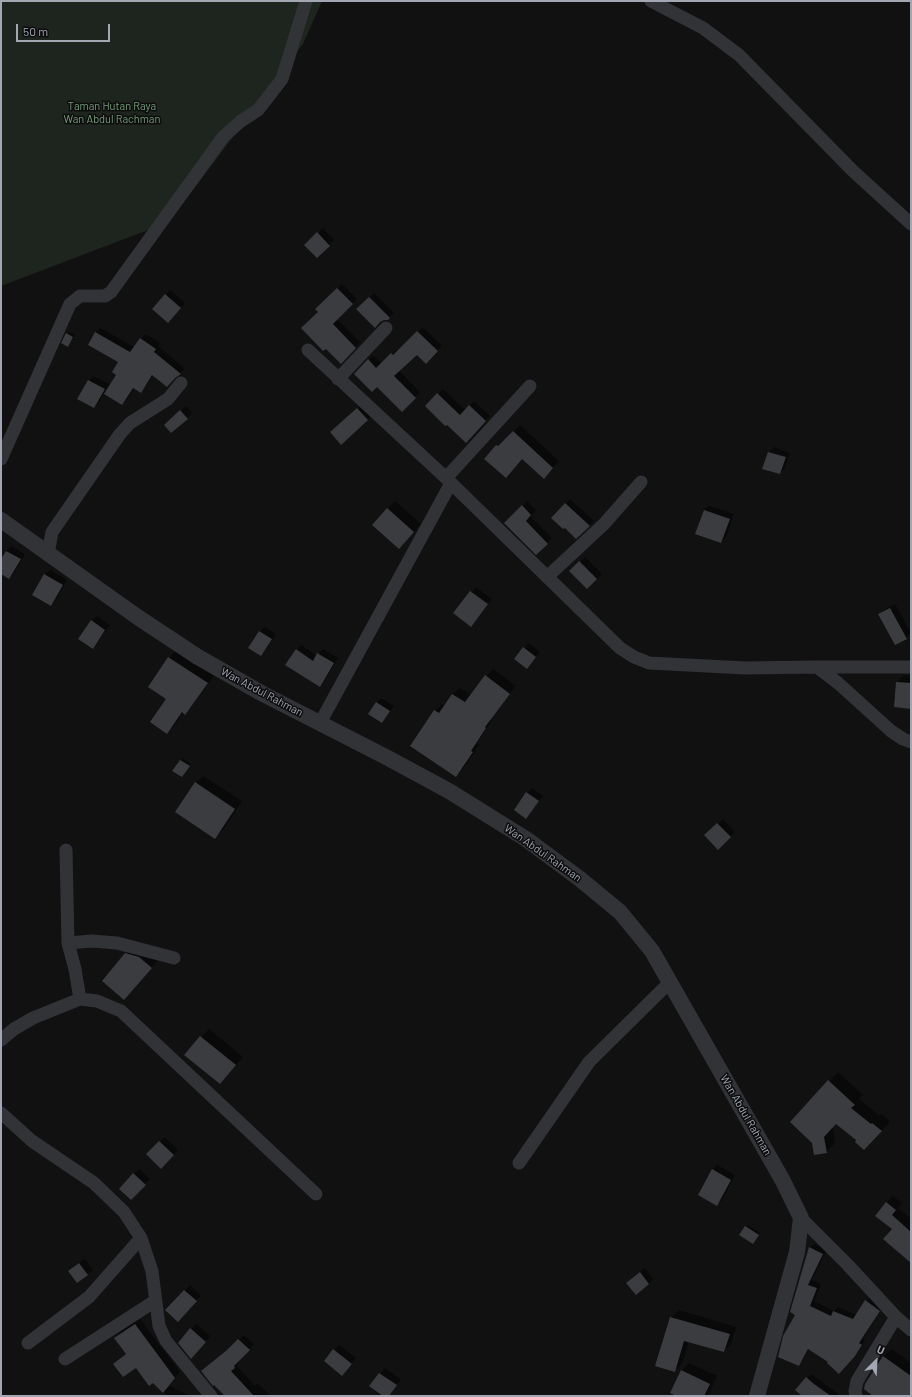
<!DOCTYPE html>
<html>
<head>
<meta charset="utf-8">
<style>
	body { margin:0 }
	#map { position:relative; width:912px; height:1397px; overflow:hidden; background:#111112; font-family:Barlow,sans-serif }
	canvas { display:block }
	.frame { position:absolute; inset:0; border:2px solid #a2a7b3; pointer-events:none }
	.north { position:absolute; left:856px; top:1341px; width:40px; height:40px; -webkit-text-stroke:3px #0c0c0d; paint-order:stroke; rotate:24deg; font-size:11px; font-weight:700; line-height:16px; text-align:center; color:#a2a7b3 }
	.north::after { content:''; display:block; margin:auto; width:14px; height:18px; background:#a2a7b3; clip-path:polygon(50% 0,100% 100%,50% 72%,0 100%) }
	.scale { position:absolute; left:16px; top:24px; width:94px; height:18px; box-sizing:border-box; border:2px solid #a2a7b3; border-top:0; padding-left:5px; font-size:12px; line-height:14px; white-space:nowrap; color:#a2a7b3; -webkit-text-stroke:3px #0c0c0d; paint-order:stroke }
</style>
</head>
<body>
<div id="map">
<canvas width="912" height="1397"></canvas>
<div class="frame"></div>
<div class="north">U</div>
<div class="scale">50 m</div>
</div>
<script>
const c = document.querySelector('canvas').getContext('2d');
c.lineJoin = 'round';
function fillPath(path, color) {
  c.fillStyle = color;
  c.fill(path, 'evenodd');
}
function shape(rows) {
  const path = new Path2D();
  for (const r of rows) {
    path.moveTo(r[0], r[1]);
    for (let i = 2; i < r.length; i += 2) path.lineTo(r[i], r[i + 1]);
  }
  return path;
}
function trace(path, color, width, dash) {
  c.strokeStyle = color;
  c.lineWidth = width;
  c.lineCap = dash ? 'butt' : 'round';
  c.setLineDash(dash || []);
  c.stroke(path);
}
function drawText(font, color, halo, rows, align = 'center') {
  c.font = font + ' Barlow,sans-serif';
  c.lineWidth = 3;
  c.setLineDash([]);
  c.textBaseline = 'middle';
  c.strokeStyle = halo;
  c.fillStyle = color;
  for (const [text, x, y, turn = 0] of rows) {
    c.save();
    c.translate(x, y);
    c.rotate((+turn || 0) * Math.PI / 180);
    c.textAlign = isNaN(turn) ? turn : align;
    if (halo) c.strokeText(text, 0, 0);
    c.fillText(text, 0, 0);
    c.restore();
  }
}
fillPath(shape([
	[1,1,322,1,303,44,169,222,1,286]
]), '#1d251e');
fillPath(shape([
	[323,228,334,240,317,257,305,245],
	[342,284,357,299,337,319,360,342,341,363,326,347,320,312,317,309],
	[170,290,185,303,173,317,166,295],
	[374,293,394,313,388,319,357,309,390,317,370,297],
	[423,327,442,346,426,362,417,353,399,371,420,392,402,411,377,385,356,374,373,355,382,364,397,349,398,351],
	[100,328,134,347,145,334,160,343,158,346,185,369,176,376,153,375,145,387,141,392,134,388,127,399,122,404,117,375,120,362,96,333],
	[69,332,75,335,68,346,67,334],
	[93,376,109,384,99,402,94,407,89,381],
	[443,389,465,410,474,401,490,416,471,437,426,406],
	[362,404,372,415,367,420,336,428],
	[186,406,192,413,187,418,170,420],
	[520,425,559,461,544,477,523,458,497,446,503,440,505,441],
	[774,447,790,453,785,468,780,473,764,468,769,452],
	[570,499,594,521,576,538,565,526,552,518],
	[395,501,421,524,399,548,373,525],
	[527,501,536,510,530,516,552,538,536,554,505,523],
	[709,506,734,514,726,537,721,542,704,510],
	[11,546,25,554,14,573,9,578,1,573,1,561,6,551],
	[585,557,602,574,587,588,571,571],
	[50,570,67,580,56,600,51,605,33,595,45,575],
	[476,587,492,599,475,621,454,613],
	[895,604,911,633,906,638,879,614,884,610],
	[97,616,110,625,97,643,93,648,92,621],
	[265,627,276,634,265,650,261,655,249,648,260,631],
	[529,643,540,652,527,667,516,658],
	[301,645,317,656,323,649,338,658,324,681,319,686,296,650],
	[175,651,214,676,192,706,185,713,184,712,174,726,167,733,169,658],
	[493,669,516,686,491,719,492,720,477,743,479,745,463,769,456,776,435,711,442,704,445,706,453,694,460,688,471,695],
	[904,675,911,676,911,708,897,683],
	[381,698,394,706,382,722,376,703],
	[183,758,191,764,184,774,174,770],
	[203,776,242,801,223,830,215,837,196,783],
	[532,788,543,796,526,818,527,793],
	[723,819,735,832,718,848,706,835],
	[134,946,158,960,132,991,126,954],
	[209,1029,243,1057,220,1083,185,1055],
	[838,1072,863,1095,859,1099,880,1116,882,1114,890,1122,873,1140,858,1140,836,1123,833,1127,835,1143,826,1152,813,1142,791,1122],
	[165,1137,178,1150,161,1167,148,1154],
	[717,1165,735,1175,722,1200,717,1204,713,1170],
	[139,1169,150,1179,136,1194,134,1174],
	[893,1196,902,1203,898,1208,911,1219,911,1261,893,1229,886,1203],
	[748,1225,760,1233,755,1241,746,1227],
	[814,1244,827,1249,812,1280,821,1284,814,1301,834,1311,838,1307,857,1315,870,1297,883,1306,863,1339,865,1340,859,1351,844,1368,830,1362,809,1349,803,1360,799,1365,796,1314,810,1248],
	[85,1259,93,1270,77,1282,74,1266],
	[645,1268,653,1279,649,1284,632,1278],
	[190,1285,201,1296,183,1315,167,1310],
	[679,1310,736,1327,731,1344,724,1351,689,1341,682,1364,674,1371,671,1318],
	[140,1319,180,1372,168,1385,190,1396,167,1396,136,1367,115,1364,127,1353,115,1338,120,1332],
	[196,1324,210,1336,196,1353,179,1343],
	[244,1335,254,1344,239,1360,240,1362,236,1365,255,1386,257,1383,271,1396,227,1396,233,1346],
	[339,1345,356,1358,347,1370,334,1350],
	[892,1349,911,1363,911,1396,875,1396,866,1384,884,1356],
	[689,1363,717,1376,708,1396,678,1396,681,1371],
	[385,1368,401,1380,388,1396,385,1396,371,1386],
	[811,1374,840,1395,804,1396,797,1390]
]), '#0007');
fillPath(shape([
	[317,232,330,246,317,258,304,245],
	[337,288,353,304,333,324,356,348,341,364,326,349,323,351,301,328,318,312,315,309],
	[165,294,181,308,168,323,152,309],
	[369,297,390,318,388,320,384,320,380,322,375,328,356,309],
	[417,331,438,351,426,364,417,355,394,376,416,398,402,412,377,387,372,392,354,374,368,359,376,368,391,353,393,355],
	[95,332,130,352,140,338,156,349,154,352,181,374,175,378,167,387,152,375,141,393,133,388,122,405,104,394,116,375,112,372,118,362,88,345],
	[66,333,73,337,68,347,61,343],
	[88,380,105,389,94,408,77,399],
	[437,393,460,415,469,405,486,421,466,443,447,425,445,426,425,406],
	[357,408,368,420,341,445,330,432],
	[180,410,188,419,171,433,164,425],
	[513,431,553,468,544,479,522,459,506,478,484,459,496,445,498,446],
	[768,452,786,457,780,474,762,469],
	[565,503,590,526,576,539,565,528,563,529,551,518],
	[522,505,531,515,526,521,548,544,536,555,504,523],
	[387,508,414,532,399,549,372,525],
	[704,510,730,519,721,543,695,534],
	[6,551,21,559,9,579,1,574,1,559],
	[579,561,597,579,587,589,569,571],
	[44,574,63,585,51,606,32,595],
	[470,591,488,604,471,627,453,613],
	[890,608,907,639,895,645,878,614],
	[91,620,105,630,93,649,78,639],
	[259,631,272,639,261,656,248,648],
	[523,647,536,657,527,669,514,659],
	[296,649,313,661,317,653,334,663,320,687,285,665],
	[168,657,208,683,185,715,182,712,167,734,150,722,166,699,148,687],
	[485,675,510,694,485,727,486,728,471,751,473,752,456,777,410,746,434,710,439,713,452,694,465,702],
	[896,682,911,683,911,709,894,707],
	[376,702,390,711,382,723,368,714],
	[180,760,190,766,182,777,172,771],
	[195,782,235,809,215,839,175,812],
	[526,792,539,801,526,819,514,810],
	[717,823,731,837,718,850,704,835],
	[125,953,139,957,152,968,124,1000,102,981],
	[200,1036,236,1065,220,1084,184,1055],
	[828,1080,855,1105,851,1108,871,1124,872,1123,882,1131,864,1150,855,1142,856,1140,836,1124,824,1137,827,1153,814,1155,812,1143,790,1122],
	[159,1141,174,1155,161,1169,146,1154],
	[712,1169,731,1180,717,1206,698,1195],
	[133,1173,146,1185,131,1200,119,1189],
	[886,1202,896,1210,892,1215,911,1232,911,1263,883,1239,892,1229,875,1216],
	[745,1226,759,1235,753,1244,739,1235],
	[809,1247,823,1254,808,1285,817,1288,810,1306,831,1316,833,1311,853,1319,865,1300,880,1311,859,1343,862,1345,855,1356,839,1374,827,1363,828,1362,808,1349,799,1366,778,1357,783,1336,795,1315,790,1312],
	[79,1263,88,1275,77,1283,68,1271],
	[640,1272,649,1284,636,1295,626,1283],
	[184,1290,197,1301,178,1322,165,1310],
	[670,1317,730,1334,724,1352,684,1341,675,1372,655,1366],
	[135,1324,175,1378,163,1393,153,1383,149,1386,136,1368,123,1377,113,1364,126,1354,114,1338],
	[190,1328,206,1342,191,1359,178,1343],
	[238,1339,250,1350,234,1366,235,1368,231,1371,254,1396,225,1396,214,1385,213,1386,201,1371,227,1350],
	[333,1349,352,1364,342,1376,324,1361],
	[883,1356,911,1376,911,1396,873,1396,864,1389,865,1384],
	[681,1370,710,1384,704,1396,676,1396,670,1393],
	[379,1373,397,1385,389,1396,383,1396,369,1386],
	[806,1377,814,1384,831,1396,802,1396,795,1390]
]), '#3b3c3f');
trace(shape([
	[651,1,703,28,739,55,853,171,911,224],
	[308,350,446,478],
	[338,379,386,328],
	[1,459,70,304,80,296,105,296,111,292,223,137,241,121,258,110,282,79,306,1],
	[451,483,620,648,634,657,649,663,745,668,817,667,838,683,891,731,903,739,911,742],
	[48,554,52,532,120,434,130,423,168,399,181,383],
	[547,577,604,524,641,482],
	[817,667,911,667],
	[320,723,451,483,446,478,530,386],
	[66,850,68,943,75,969,80,999],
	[68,943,92,941,117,943,174,958],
	[1,1040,14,1029,33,1018,80,999,97,1001,121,1011,316,1194],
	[1,1113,32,1141,94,1183,124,1212,141,1238,152,1271,159,1326,166,1341,211,1396],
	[519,1163,589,1062,670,982],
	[801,1218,847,1264,896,1317,911,1330],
	[28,1343,89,1297,141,1238],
	[65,1359,155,1301],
	[856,1396,855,1391,857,1381,896,1317]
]), '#323337', 13);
trace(shape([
	[1,520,139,618,198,657,263,694,386,757,449,791,526,839,580,879,620,912,652,951,783,1181,801,1218,797,1252,757,1396]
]), '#323337', 16);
drawText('11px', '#789f7b', '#0c0c0d', [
	["Taman Hutan Raya",112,106],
	["Wan Abdul Rachman",112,119]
]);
drawText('11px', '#a2a7b3', '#0c0c0d', [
	["Wan Abdul Rahman",262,692,28],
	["Wan Abdul Rahman",543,853,35],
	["Wan Abdul Rahman",746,1115,60]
]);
</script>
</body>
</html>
